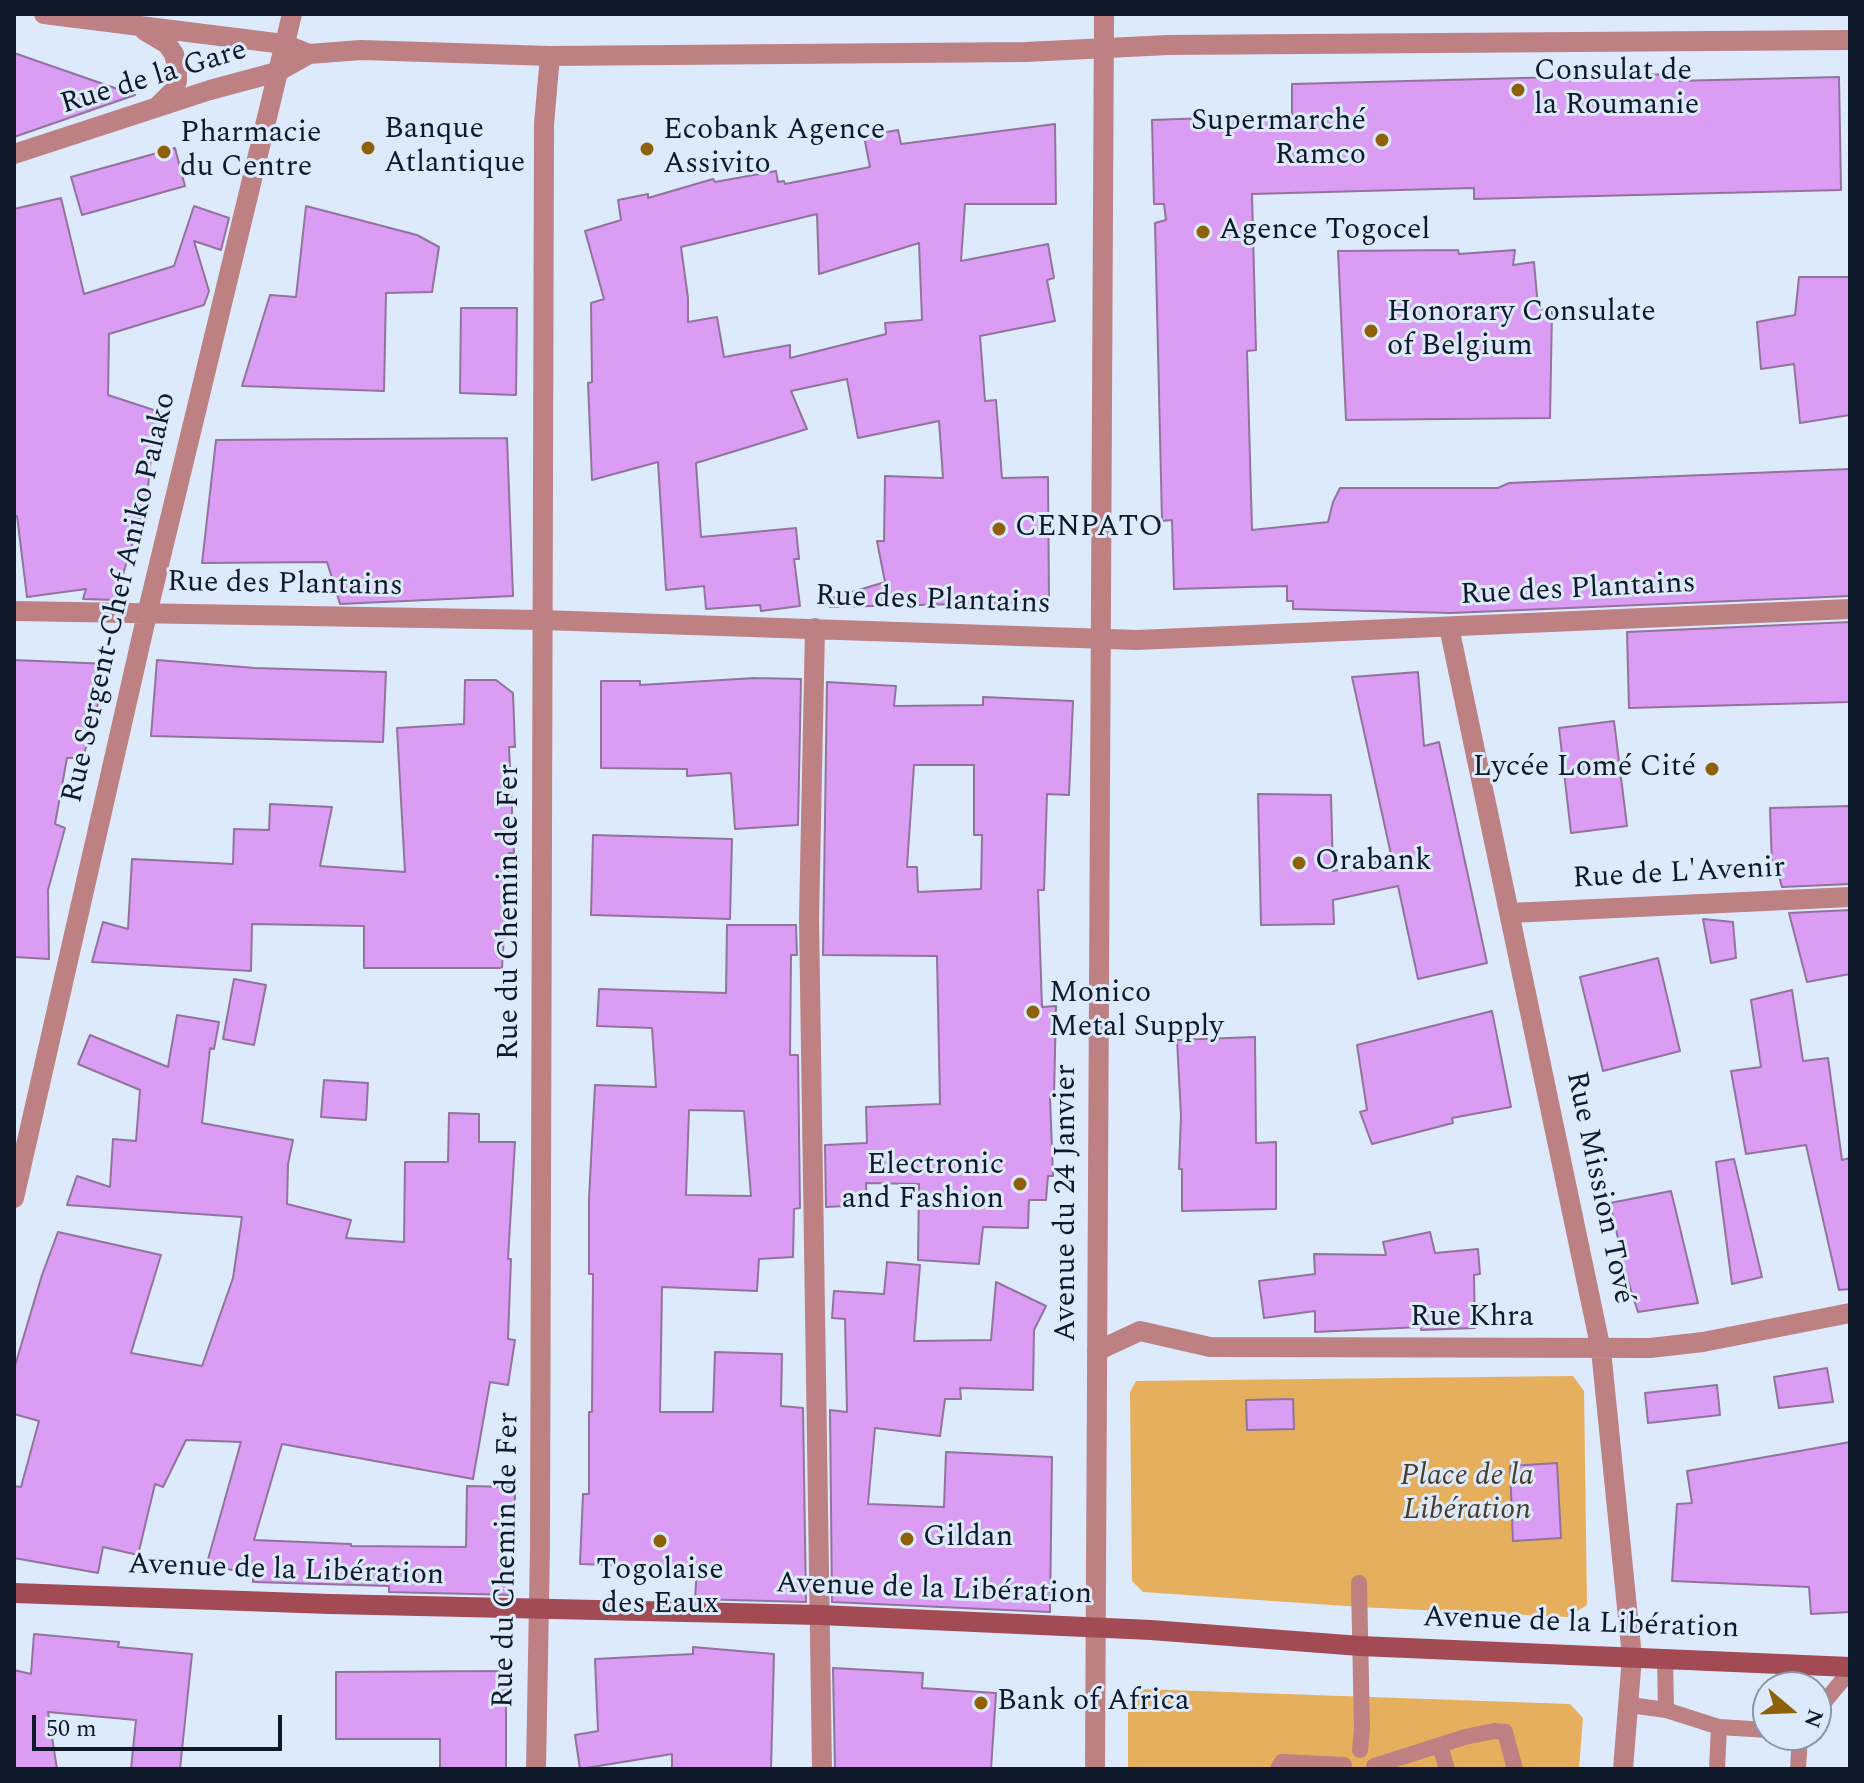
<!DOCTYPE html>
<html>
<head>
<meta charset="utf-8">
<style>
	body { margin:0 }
	#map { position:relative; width:1864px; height:1783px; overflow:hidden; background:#ddeafc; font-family:Spectral,serif }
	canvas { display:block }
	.frame { position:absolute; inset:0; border:16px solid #0e1a29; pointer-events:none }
	.north { position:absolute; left:1752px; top:1671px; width:80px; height:80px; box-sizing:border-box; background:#ddeafc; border:2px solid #8a97a8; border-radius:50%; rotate:109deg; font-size:22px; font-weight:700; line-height:32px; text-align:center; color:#0e1a29 }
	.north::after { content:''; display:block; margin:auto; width:28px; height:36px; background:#8e6109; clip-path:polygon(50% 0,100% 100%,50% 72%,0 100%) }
	.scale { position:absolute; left:32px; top:1715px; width:250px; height:36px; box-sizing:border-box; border:4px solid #0e1a29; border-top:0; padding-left:10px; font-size:24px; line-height:28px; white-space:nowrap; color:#0e1a29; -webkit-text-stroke:6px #ddeafc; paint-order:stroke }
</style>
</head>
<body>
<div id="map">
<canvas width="1864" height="1783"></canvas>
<div class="frame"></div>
<div class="north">N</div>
<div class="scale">50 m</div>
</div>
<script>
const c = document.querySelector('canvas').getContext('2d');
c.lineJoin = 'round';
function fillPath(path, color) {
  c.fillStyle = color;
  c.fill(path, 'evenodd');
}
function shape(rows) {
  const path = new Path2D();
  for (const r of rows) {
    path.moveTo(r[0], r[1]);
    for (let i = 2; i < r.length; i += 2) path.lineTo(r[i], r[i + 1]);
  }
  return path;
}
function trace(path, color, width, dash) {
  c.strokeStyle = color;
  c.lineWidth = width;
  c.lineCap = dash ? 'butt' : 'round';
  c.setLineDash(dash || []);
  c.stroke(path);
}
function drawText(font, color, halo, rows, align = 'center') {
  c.font = font + ' Spectral,serif';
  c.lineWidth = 6;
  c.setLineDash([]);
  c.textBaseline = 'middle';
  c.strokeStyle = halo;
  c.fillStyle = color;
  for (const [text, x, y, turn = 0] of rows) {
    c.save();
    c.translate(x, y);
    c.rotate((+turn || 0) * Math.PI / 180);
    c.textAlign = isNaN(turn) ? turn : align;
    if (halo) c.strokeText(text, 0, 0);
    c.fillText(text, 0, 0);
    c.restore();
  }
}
fillPath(shape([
	[1573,1376,1584,1391,1587,1605,1568,1617,1360,1607,1143,1592,1132,1581,1130,1392,1136,1381],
	[1142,1689,1570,1704,1583,1718,1579,1769,1128,1769,1128,1705]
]), '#e5af5e');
const building = shape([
	[14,53,135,95,14,137,14,53],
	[1675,74,1674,81,1839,77,1841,190,1474,199,1474,188,1252,194,1256,350,1247,351,1252,530,1328,522,1333,502,1340,488,1498,488,1509,483,1850,469,1850,596,1451,613,1293,609,1293,601,1287,601,1287,586,1174,589,1172,520,1162,521,1155,223,1166,220,1164,204,1154,204,1152,120,1292,115,1292,84,1675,74],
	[1055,124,1056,204,965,204,961,261,1048,244,1054,278,1047,280,1055,321,980,336,985,401,996,400,1002,478,1048,477,1049,602,830,607,829,599,885,582,877,541,884,541,885,476,943,478,939,421,858,438,847,379,791,391,807,429,696,463,701,537,796,528,799,559,794,559,800,606,761,611,760,605,706,609,704,586,666,590,658,462,592,480,588,383,592,382,591,303,604,299,585,231,621,220,618,200,648,194,648,198,713,179,715,182,776,171,778,182,784,181,785,184,870,167,864,136,898,130,901,144,1055,124],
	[817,214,819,274,919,243,922,320,885,323,886,334,790,358,790,345,724,357,717,317,688,322,688,298,681,247,817,214],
	[175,148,185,186,82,215,71,177,175,148],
	[61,198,84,294,174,266,194,206,229,218,221,250,194,241,209,291,204,305,109,334,108,395,169,415,160,440,153,438,147,497,115,600,83,599,86,589,27,597,17,516,14,517,14,209,61,198],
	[306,206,417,235,439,247,432,292,386,293,384,391,242,386,270,295,296,297,306,206],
	[1458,250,1459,254,1515,250,1513,265,1534,262,1538,308,1552,312,1550,418,1346,420,1338,251,1458,250],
	[1799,277,1850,277,1850,415,1800,423,1794,364,1761,369,1757,322,1795,315,1799,277],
	[461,308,517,308,516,395,460,393,461,308],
	[507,438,513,596,340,604,327,562,202,563,216,440,507,438],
	[1850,622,1850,702,1629,708,1627,632,1850,622],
	[14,660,109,664,83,758,67,758,55,824,65,828,48,890,49,959,14,957,14,660],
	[157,660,255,668,386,672,383,742,151,736,157,660],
	[1418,672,1424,746,1439,742,1487,963,1418,979,1398,886,1333,900,1334,924,1261,925,1258,794,1331,795,1333,871,1392,859,1352,677,1418,672],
	[755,678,801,679,798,825,735,829,731,773,687,776,687,769,601,768,601,681,640,681,640,685,755,678],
	[465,680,496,680,513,693,515,747,509,747,514,853,509,853,502,968,364,968,364,926,252,924,251,971,92,962,103,922,128,929,132,859,233,864,234,829,269,830,270,804,332,807,320,866,405,872,397,728,464,724,465,680],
	[827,682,896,686,894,706,983,705,983,697,1073,701,1069,795,1047,794,1044,890,1038,890,1042,1007,1056,1006,1054,1097,1050,1097,1053,1176,1048,1176,1046,1200,1029,1200,1028,1228,983,1227,979,1264,918,1260,919,1184,866,1183,867,1205,826,1207,825,1145,867,1143,866,1107,940,1104,937,956,823,955,827,682],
	[914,765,974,765,974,835,982,835,981,889,918,892,917,867,907,867,914,765],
	[1614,721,1627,826,1571,833,1559,728,1614,721],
	[1850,806,1850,884,1782,887,1776,866,1772,866,1770,808,1850,806],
	[593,835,732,839,730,919,591,915,593,835],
	[1850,910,1850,974,1807,982,1789,913,1850,910],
	[1703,919,1733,922,1736,958,1711,963,1703,919],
	[727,925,796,925,797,955,791,955,790,1055,798,1055,800,1208,794,1209,793,1257,759,1259,757,1291,662,1287,660,1412,713,1412,715,1352,782,1354,781,1406,803,1408,806,1602,695,1599,697,1568,580,1564,583,1494,589,1494,589,1412,592,1412,593,1274,589,1274,589,1198,595,1085,656,1087,652,1028,597,1026,599,989,726,993,727,925],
	[689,1110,744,1111,751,1196,686,1195,689,1110],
	[1658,958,1680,1051,1603,1071,1580,977,1658,958],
	[234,979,266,985,254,1045,223,1039,234,979],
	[1792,990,1803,1061,1828,1058,1842,1160,1850,1158,1850,1289,1839,1290,1806,1145,1746,1154,1731,1071,1761,1067,1751,1000,1792,990],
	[1492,1011,1511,1107,1452,1118,1453,1123,1372,1144,1360,1112,1367,1110,1357,1045,1492,1011],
	[177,1015,219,1022,214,1049,210,1048,202,1123,293,1140,288,1164,287,1204,351,1220,346,1238,404,1242,405,1162,448,1162,449,1113,479,1114,479,1142,515,1142,508,1259,511,1259,508,1339,515,1340,508,1385,490,1382,473,1479,282,1444,254,1540,351,1544,351,1546,466,1547,467,1486,515,1487,514,1595,389,1592,389,1586,253,1582,253,1576,207,1563,241,1442,186,1440,163,1487,155,1484,138,1555,103,1547,98,1573,14,1558,14,1486,21,1487,39,1421,14,1414,14,1369,42,1275,58,1232,161,1255,131,1353,202,1366,233,1278,242,1217,67,1205,77,1176,110,1187,113,1139,136,1141,140,1090,78,1064,90,1035,168,1067,177,1015],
	[1255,1037,1256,1143,1276,1142,1276,1209,1182,1211,1182,1169,1179,1169,1181,1116,1177,1040,1255,1037],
	[324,1080,368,1083,366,1120,321,1117,324,1080],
	[1734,1159,1762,1277,1732,1284,1716,1162,1734,1159],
	[1671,1191,1698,1303,1638,1312,1620,1256,1622,1256,1610,1203,1671,1191],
	[1430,1232,1435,1253,1478,1249,1480,1274,1474,1275,1475,1328,1421,1330,1421,1327,1315,1332,1315,1311,1264,1318,1259,1281,1315,1274,1314,1254,1386,1255,1383,1242,1430,1232],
	[887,1262,920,1265,914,1341,991,1340,996,1282,1046,1306,1034,1330,1033,1390,960,1388,961,1399,945,1399,940,1436,875,1428,868,1504,944,1507,946,1452,1052,1457,1050,1612,832,1602,830,1410,847,1412,845,1319,832,1318,834,1291,884,1294,887,1262],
	[1827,1368,1833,1402,1779,1408,1774,1377,1827,1368],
	[1717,1385,1720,1415,1648,1423,1645,1393,1717,1385],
	[1293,1399,1294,1429,1247,1430,1246,1400,1293,1399],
	[1850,1442,1850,1612,1811,1614,1809,1587,1672,1581,1677,1504,1692,1503,1687,1471,1850,1442],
	[1557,1463,1561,1538,1513,1541,1510,1466,1557,1463],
	[34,1634,119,1642,118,1647,192,1654,180,1769,131,1769,136,1720,48,1712,57,1769,14,1769,14,1670,31,1674,34,1634],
	[693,1647,774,1654,771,1769,672,1769,672,1754,580,1769,575,1735,598,1731,595,1659,693,1654,693,1647],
	[833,1668,923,1673,922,1688,996,1693,991,1769,835,1769,833,1668],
	[506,1671,506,1769,440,1769,440,1739,336,1739,336,1672,506,1671]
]);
fillPath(building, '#da9df3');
trace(building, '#91739d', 2);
trace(shape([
	[1359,1583,1362,1730,1360,1750],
	[1665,1659,1666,1710],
	[1630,1705,1666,1710,1719,1727,1768,1730],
	[1816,1712,1850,1671],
	[1440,1746,1447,1769],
	[1374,1766,1465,1737,1494,1731,1505,1732,1515,1769],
	[1278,1769,1282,1762,1344,1765],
	[1717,1769,1719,1727],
	[1798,1769,1800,1735]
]), '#bd8083', 16);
trace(shape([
	[14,611,542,620,1137,640,1850,609],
	[1449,627,1601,1350,1632,1657,1623,1769],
	[815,628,809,919,822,1769],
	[1510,913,1850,897],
	[14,1198,147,614,292,14],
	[1097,1351,1140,1331,1210,1347,1650,1348,1703,1342,1850,1313]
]), '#bd8083', 20);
trace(shape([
	[44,14,284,44,309,54],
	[145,31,167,44,174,54,177,66,177,81,173,91,156,108],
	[14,154,210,90,277,72,309,54,361,50,550,56,1026,52,1168,45,1850,40],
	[536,1769,540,1547,544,124,550,56],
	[1095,1769,1104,14]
]), '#bd8083', 20);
trace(shape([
	[14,1593,330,1604,820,1615,1151,1630,1360,1646,1850,1667]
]), '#a24b54', 20);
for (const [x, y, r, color] of [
	[1518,90,8,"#8e6109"],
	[1382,140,8,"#8e6109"],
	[368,148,8,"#8e6109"],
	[647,149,8,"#8e6109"],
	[164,152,8,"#8e6109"],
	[1203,232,8,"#8e6109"],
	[1371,331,8,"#8e6109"],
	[999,529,8,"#8e6109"],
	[1712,769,8,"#8e6109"],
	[1299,863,8,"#8e6109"],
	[1033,1012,8,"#8e6109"],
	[1020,1184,8,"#8e6109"],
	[907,1539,8,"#8e6109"],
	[660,1541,8,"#8e6109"],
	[981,1703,8,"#8e6109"]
]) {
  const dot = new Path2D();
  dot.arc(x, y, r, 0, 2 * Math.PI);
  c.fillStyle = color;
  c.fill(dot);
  trace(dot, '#ddeafc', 3);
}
drawText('30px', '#0e1a29', '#ddeafc', [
	["Consulat de",1534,73],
	["la Roumanie",1534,107],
	["Supermarché",1366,123,"right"],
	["Ramco",1366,157,"right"],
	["Banque",384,131],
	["Atlantique",384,165],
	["Ecobank Agence",663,132],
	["Assivito",663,166],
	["Pharmacie",180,135],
	["du Centre",180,169],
	["Agence Togocel",1219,232],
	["Honorary Consulate",1387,314],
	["of Belgium",1387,348],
	["CENPATO",1015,529],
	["Lycée Lomé Cité",1696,769,"right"],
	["Orabank",1315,863],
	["Monico",1049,995],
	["Metal Supply",1049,1029],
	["Electronic",1004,1167,"right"],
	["and Fashion",1004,1201,"right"],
	["Gildan",923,1539],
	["Togolaise",660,1572,"center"],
	["des Eaux",660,1606,"center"],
	["Bank of Africa",997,1703]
], 'left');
drawText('30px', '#0e1a29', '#ddeafc', [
	["Rue de la Gare",154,79,-17],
	["Rue des Plantains",285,586,1],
	["Rue des Plantains",1578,591,-3],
	["Rue Sergent-Chef Aniko Palako",121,598,-77],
	["Rue des Plantains",933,602,2],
	["Rue de L'Avenir",1679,875,-3],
	["Rue du Chemin de Fer",511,912,-90],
	["Rue Mission Tové",1598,1188,78],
	["Avenue du 24 Janvier",1068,1203,-90],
	["Rue Khra",1472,1319],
	["Rue du Chemin de Fer",508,1560,-89],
	["Avenue de la Libération",286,1572,2],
	["Avenue de la Libération",934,1591,2],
	["Avenue de la Libération",1581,1625,2]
]);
drawText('italic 30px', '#4b3c26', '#ddeafc', [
	["Place de la",1467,1478],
	["Libération",1467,1512]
]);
</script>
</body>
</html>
